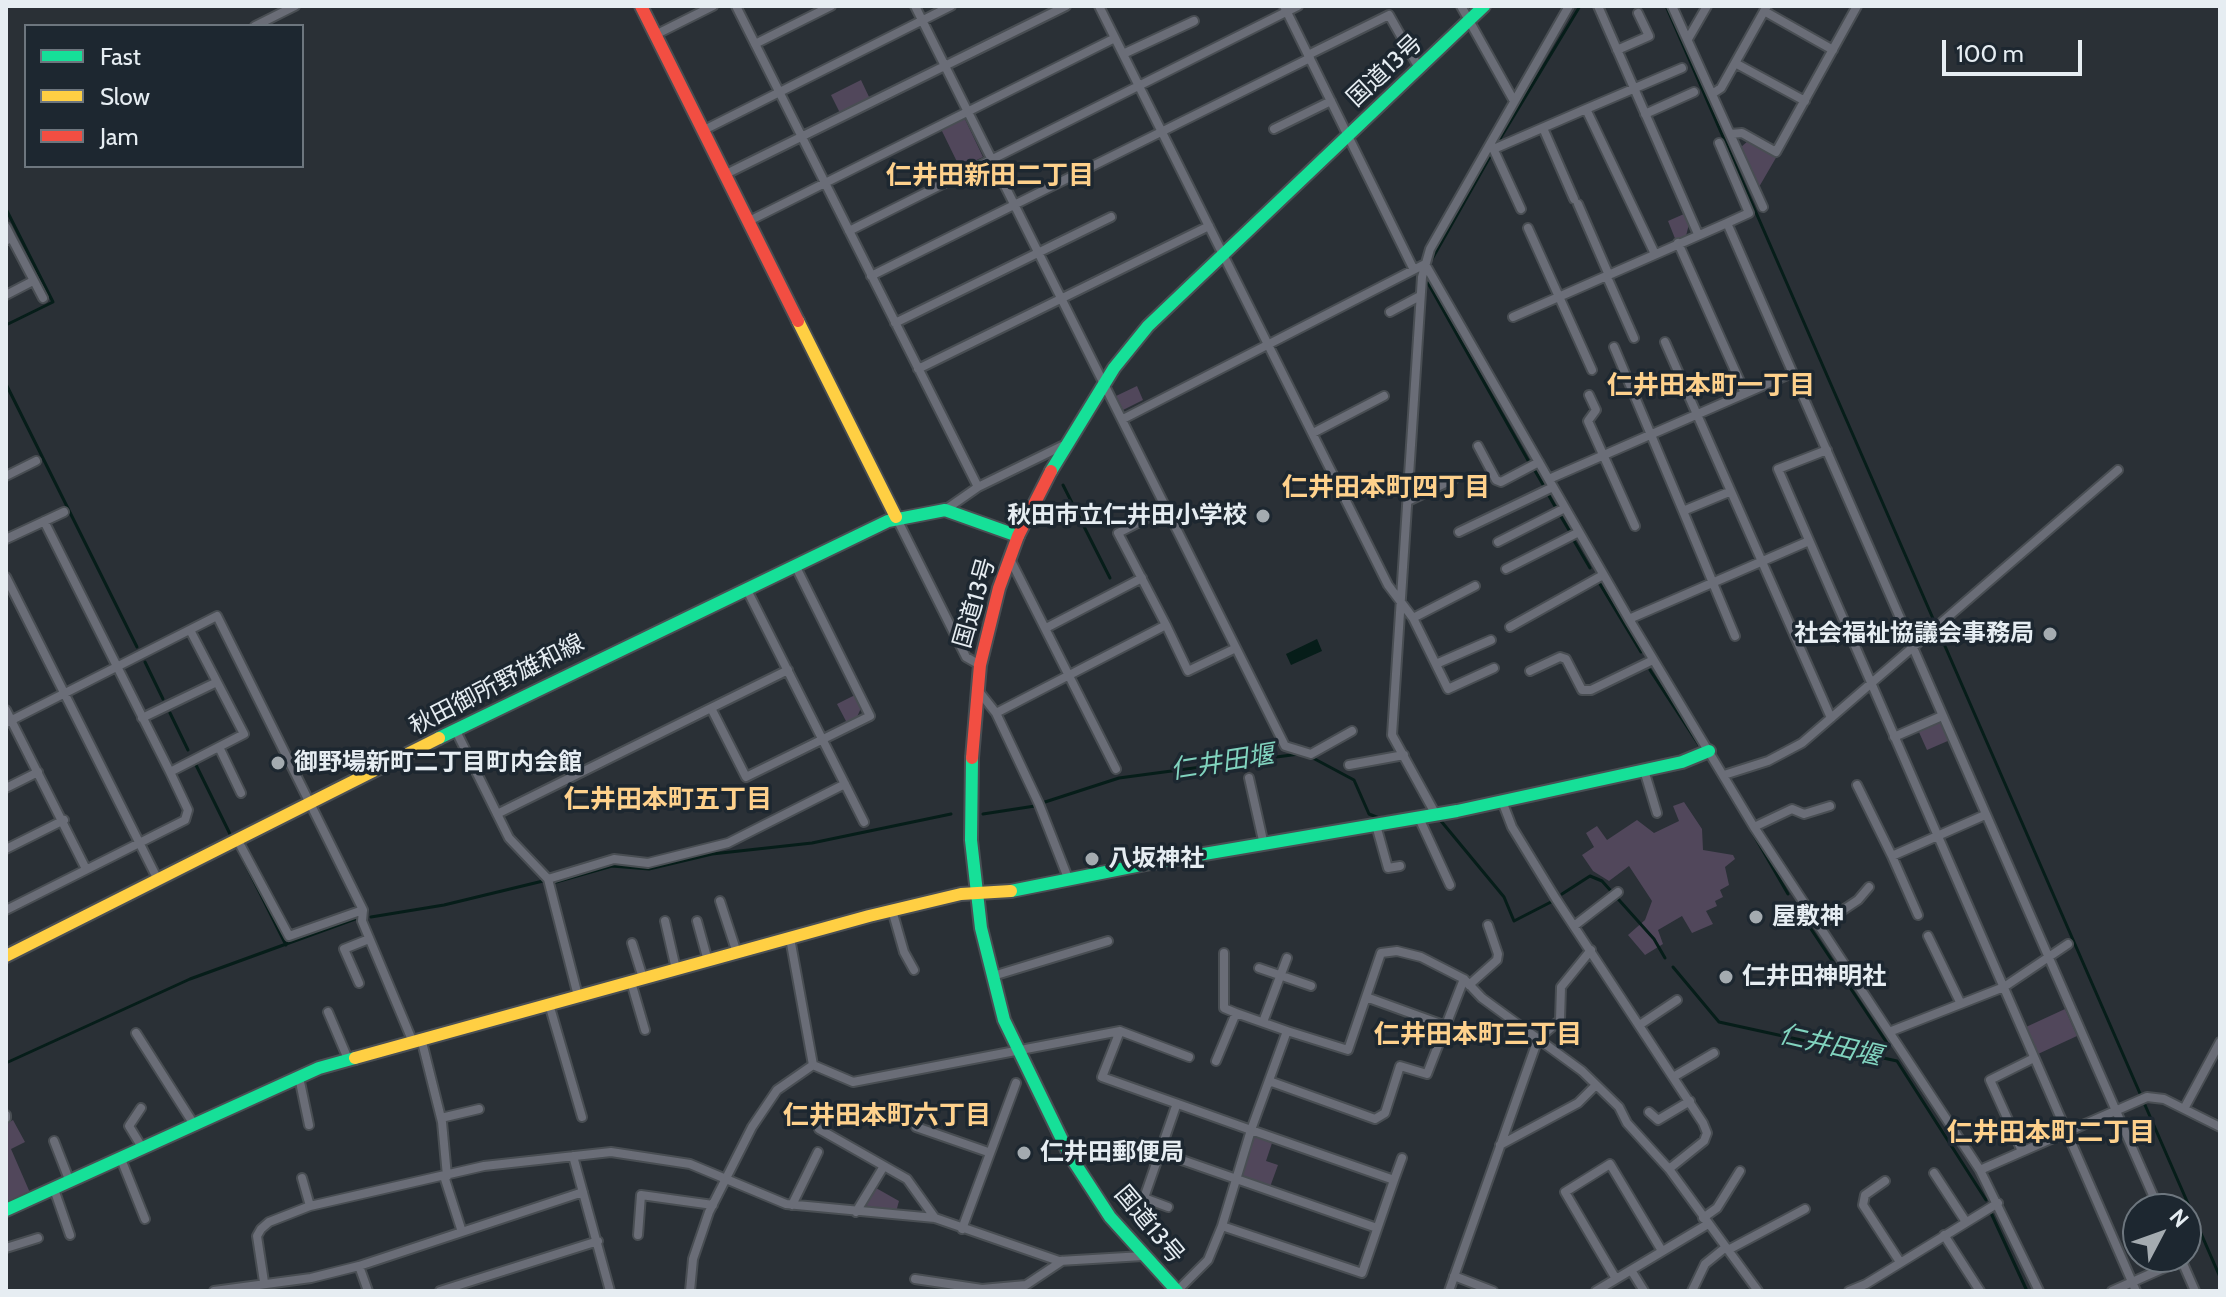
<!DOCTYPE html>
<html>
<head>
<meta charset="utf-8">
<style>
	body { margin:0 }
	#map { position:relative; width:2226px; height:1297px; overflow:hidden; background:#2a3036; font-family:Cabin,sans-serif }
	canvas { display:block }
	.frame { position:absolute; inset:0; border:8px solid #e6edf2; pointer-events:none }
	.legend { position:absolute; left:24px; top:24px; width:280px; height:144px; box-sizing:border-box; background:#1d2730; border:2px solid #6d767e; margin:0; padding:10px 14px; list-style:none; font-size:24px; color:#e6edf2 }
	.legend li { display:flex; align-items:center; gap:16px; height:40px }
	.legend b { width:40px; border:2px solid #6d767e }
	.north { position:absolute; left:2122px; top:1193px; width:80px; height:80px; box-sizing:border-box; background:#1d2730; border:2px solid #6d767e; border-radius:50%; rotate:49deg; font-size:22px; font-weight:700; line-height:32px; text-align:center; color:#e6edf2 }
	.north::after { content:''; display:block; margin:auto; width:28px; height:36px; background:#a4abb0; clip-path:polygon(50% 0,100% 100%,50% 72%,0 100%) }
	.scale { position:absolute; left:1942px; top:40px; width:140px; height:36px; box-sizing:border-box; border:4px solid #e6edf2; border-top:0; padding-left:10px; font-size:24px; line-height:28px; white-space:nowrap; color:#e6edf2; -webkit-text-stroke:6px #1d2730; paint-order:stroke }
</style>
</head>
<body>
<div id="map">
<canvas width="2226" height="1297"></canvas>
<div class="frame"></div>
<ul class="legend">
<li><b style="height:10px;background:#16e098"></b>Fast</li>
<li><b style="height:10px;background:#ffcf43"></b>Slow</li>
<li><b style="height:10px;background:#f24e42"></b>Jam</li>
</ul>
<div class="north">N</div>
<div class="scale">100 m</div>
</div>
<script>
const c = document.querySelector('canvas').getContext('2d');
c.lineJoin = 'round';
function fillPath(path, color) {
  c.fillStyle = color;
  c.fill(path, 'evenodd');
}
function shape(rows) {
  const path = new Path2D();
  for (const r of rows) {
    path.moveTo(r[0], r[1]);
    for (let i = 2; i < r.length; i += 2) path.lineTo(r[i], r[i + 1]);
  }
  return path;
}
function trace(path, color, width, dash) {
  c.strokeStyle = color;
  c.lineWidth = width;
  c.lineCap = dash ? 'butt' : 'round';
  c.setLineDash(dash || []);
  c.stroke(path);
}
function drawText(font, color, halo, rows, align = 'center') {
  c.font = font + ' Cabin,"Noto Sans JP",sans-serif';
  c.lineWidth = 7;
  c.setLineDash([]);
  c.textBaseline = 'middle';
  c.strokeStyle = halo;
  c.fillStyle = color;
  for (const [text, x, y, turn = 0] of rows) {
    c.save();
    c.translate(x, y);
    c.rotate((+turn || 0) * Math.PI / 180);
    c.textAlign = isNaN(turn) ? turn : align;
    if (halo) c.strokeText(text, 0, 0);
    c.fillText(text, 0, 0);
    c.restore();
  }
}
fillPath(shape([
	[861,80,870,99,840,113,831,95],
	[964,117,983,157,960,168,941,129],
	[1748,141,1777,156,1759,187,1741,147],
	[1684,214,1689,224,1686,236,1676,241,1668,221],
	[1137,386,1143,400,1123,410,1116,396],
	[855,695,861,708,857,717,847,723,837,704],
	[1942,720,1950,740,1927,750,1918,730],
	[1684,802,1702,829,1703,850,1733,855,1735,859,1725,867,1729,885,1720,890,1723,897,1715,901,1717,906,1706,911,1713,924,1692,933,1682,916,1658,930,1663,944,1645,955,1628,935,1645,920,1652,901,1629,866,1609,881,1593,871,1582,855,1594,847,1586,833,1597,826,1607,840,1637,820,1654,833,1679,821,1673,806],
	[2065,1009,2077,1036,2038,1054,2026,1027],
	[13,1120,25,1142,11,1149,31,1195,6,1205,6,1124],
	[1254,1136,1272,1143,1266,1161,1278,1165,1270,1187,1240,1176],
	[876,1188,899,1201,896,1212,868,1207,865,1203]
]), '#51475b');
fillPath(shape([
	[1317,639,1322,651,1291,665,1286,654]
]), '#061d19');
trace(shape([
	[1666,6,2220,1277],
	[1498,142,1580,6],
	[6,209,53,302,6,325],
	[1432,259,1492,153],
	[1428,283,1529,462],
	[6,384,137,647],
	[1534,469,1545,488],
	[1063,485,1110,578],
	[1548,494,1556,508],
	[1560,515,1569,530],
	[1573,539,1590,568],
	[1600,584,1641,652],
	[145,662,163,699],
	[1650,670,1699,745],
	[170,713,188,750],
	[1311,757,1354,780,1369,814,1379,818,1398,815],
	[196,765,230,834],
	[1045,802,1119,778,1299,754],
	[1740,811,1788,894],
	[983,814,1035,806],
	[1441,821,1504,897,1514,921,1551,902],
	[238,849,286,945],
	[556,882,612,866,649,869,712,854,812,843,951,814],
	[1562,894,1590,876,1602,881,1654,939,1665,958],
	[1795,905,1887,1043],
	[371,917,444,905,543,881],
	[1673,967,1719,1022,1897,1061,1986,1200],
	[6,1063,190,979,355,919],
	[1991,1213,2027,1291]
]), '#061d19', 3);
const street = shape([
	[736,6,978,487],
	[915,6,1285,746,1311,754,1352,731],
	[1099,6,1388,585,1413,618,1448,689,1494,668],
	[1284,6,1413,268],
	[1461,6,1514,101],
	[1598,6,1698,234],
	[1672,6,1763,207],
	[1764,11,1833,50],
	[255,26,295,6],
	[655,35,713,6],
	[1688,39,1707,6],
	[755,44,831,6],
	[1617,50,1649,36,1638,13],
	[1123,54,1194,21],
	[1308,55,1389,15,1419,68],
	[1735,63,1805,101],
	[1712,94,1721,88,1767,6],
	[1586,109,1682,68],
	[1645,114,1694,92],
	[1543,128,1574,199],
	[1274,129,1331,101],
	[704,130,951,6],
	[1730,134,1742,133,1776,152,1857,6],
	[1719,143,1749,213,1727,223],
	[1492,146,1521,209],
	[1496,148,1586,109,1655,254],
	[726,174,1066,6],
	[1578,204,1608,273],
	[749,221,1115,38],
	[6,227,11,237,7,240],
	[1528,228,1592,370],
	[849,231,1298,6],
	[11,237,43,298],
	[1678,243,1745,393],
	[871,276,1310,58],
	[1607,277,1634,338],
	[6,295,33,281],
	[1390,312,1420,296],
	[1513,317,1727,223,2159,1209],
	[895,323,1111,217],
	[1665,342,1831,718],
	[1614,347,1683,511,1729,492],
	[918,369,1209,226],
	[1589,395,1596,410,1588,421,1635,526],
	[1123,419,1425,264,1629,619,1754,827,1980,1170,2039,1291],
	[1313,433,1384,396],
	[1478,446,1496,480,1501,482,1539,462],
	[1827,450,1778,469,2136,1291],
	[6,476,36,461],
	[1549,479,1792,373],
	[1408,501,1454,479],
	[945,510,978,487,1062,446],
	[1683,511,1735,636],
	[896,517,966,657,980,665],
	[44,521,170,772],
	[1459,532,1553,487],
	[6,539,64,512],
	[1498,542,1565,508],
	[1010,559,1116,769],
	[1506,569,1579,532],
	[6,577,158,880],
	[746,588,864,822],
	[1413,618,1475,586],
	[1629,619,1809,541],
	[1166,625,1118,533,1167,508],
	[1510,627,1603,575],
	[1046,628,1142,578],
	[1436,664,1491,640],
	[788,670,711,708,746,777,870,716,795,565],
	[1530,671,1560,657,1566,659,1582,690,1591,690,1653,660],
	[977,689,996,713,1039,804,1068,878],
	[6,710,86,869],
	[996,713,1166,625,1188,671,1236,648],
	[142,718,217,682],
	[6,723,217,616,363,910,362,921,412,1040],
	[456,731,509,838,548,879,578,996],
	[1894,737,1942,716],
	[219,747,241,793],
	[1349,765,1404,755],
	[1644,770,1657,813],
	[1724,775,1768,761,1802,743,2118,470],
	[1249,778,1264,845],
	[1857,785,1892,856,1985,815],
	[6,788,38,772],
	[1502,801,1512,827,1556,899,1703,1123,1707,1133,1704,1141,1669,1169,1758,1291],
	[497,814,711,708],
	[1436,815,1392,735,1422,277,1430,249,1569,6],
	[1419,818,1450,885],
	[1376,825,1388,868,1400,866],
	[1754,827,1792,809,1804,814,1830,806],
	[237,839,289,936,363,910],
	[6,849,64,820],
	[1892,856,1918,915],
	[548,879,614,859,648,863,728,843,845,784],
	[720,901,737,953],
	[6,910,185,820,188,810,170,772,244,734,190,630],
	[892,910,904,952,914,970],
	[665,921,676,969],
	[697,921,708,961],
	[1574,926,1618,892],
	[1819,926,1858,900,1869,887],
	[1928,936,1960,1002],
	[632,943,643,978],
	[1224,953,1224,1008,1236,1013],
	[1259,968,1311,986],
	[993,976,1108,941],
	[631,982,645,1030],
	[359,983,344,949,369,939],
	[1469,985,1497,960,1498,954,1488,925],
	[1366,997,1446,1026],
	[549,1004,582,1117],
	[328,1012,348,1059],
	[1263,1022,1287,958],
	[1641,1024,1677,1000],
	[1120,1031,1189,1057],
	[1287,1031,1348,1050,1381,953,1397,951,1421,957,1464,979,1482,998,1582,1071,1619,1107,1627,1123,1669,1169],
	[1889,1032,2004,987,2068,944],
	[136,1033,195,1126],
	[421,1038,442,1122,447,1176],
	[813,1065,853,1082,1120,1031,1102,1077,1251,1130,1287,1031,1236,1013,1216,1061],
	[1675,1076,1714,1053],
	[299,1077,309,1125],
	[1269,1081,1375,1119,1385,1113,1400,1066,1427,1074,1464,979],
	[2185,1107,2220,1042],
	[141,1108,129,1126,143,1149],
	[1649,1112,1658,1120,1690,1101],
	[6,1115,6,1118],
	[441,1118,479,1109],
	[916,1127,988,1152],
	[819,1129,907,1179,935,1218],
	[1251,1130,1394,1180,1362,1273,1222,1226,1251,1130],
	[54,1141,70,1182],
	[1500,1145,1578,1103,1596,1085],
	[2022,1151,1990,1080,2034,1058],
	[1159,1152,1377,1228],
	[573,1156,610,1291],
	[121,1159,145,1219],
	[1980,1170,2147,1097,2164,1099,2220,1127],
	[1934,1173,1966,1222],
	[444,1176,462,1232],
	[302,1178,310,1206],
	[1394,1180,1402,1158],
	[1885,1181,1865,1195,1863,1205,1900,1262],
	[54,1189,70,1235],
	[792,1205,818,1152],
	[1168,1207,1144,1198,1176,1106],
	[856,1212,884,1166],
	[1703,1218,1717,1208,1740,1171],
	[962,1229,1016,1083],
	[638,1235,641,1195,713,1205],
	[1944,1235,1980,1291],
	[6,1248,38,1238],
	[1728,1250,1805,1209],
	[2181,1259,2195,1291],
	[359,1266,368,1291],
	[1631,1270,1644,1291],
	[1454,1276,1493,1291],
	[915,1279,982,1289,1026,1285,1062,1261],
	[1616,1279,1565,1192,1610,1164,1662,1251],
	[264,1282,257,1236,261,1229,269,1222,310,1206,484,1166,611,1152,690,1164,786,1204,935,1218,1059,1261,1143,1256],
	[214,1291,311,1278,359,1266,583,1192],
	[440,1291,598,1241],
	[690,1291,693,1259,709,1212,752,1127,777,1090,813,1065,790,938],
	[1177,1291,1208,1260,1222,1226],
	[1449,1291,1538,1039,1560,1020,1561,987,1591,950],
	[1596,1291,1708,1224],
	[1692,1291,1705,1264,1726,1247],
	[1849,1291,1866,1284,1998,1203],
	[2112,1291,2182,1260]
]);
const fast = shape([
	[1051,471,1114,368,1148,326,1484,6],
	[439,738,888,521,945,510,1018,536],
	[972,758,971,840,981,928,1004,1020,1069,1154,1110,1217,1177,1291],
	[1011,891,1151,863,1457,811,1682,762,1709,751],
	[6,1210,319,1068,355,1058]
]);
const slow = shape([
	[798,321,896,517],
	[6,956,439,738],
	[355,1058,869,916,961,894,1011,891]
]);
const jam = shape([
	[641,6,798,321],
	[972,758,980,665,999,588,1018,536,1051,471]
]);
trace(street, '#494e53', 12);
trace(fast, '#494e53', 16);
trace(slow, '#494e53', 16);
trace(jam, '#494e53', 16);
trace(street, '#6a6d77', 8);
trace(fast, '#16e098', 12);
trace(slow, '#ffcf43', 12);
trace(jam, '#f24e42', 12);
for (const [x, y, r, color] of [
	[1263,516,8,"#a4abb0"],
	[2050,634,8,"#a4abb0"],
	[278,763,8,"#a4abb0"],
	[1092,859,8,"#a4abb0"],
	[1756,917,8,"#a4abb0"],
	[1726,977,8,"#a4abb0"],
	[1024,1153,8,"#a4abb0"]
]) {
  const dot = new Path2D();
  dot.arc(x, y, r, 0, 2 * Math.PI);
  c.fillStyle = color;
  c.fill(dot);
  trace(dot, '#1d2730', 3);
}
drawText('24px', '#e6edf2', '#1d2730', [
	["国道13号",1385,71,-43],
	["国道13号",975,603,-74],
	["秋田御所野雄和線",497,685,-27],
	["国道13号",1149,1225,50]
]);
drawText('bold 24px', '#e6edf2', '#1d2730', [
	["秋田市立仁井田小学校",1247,516,"right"],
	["社会福祉協議会事務局",2034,634,"right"],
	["御野場新町二丁目町内会館",294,763],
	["八坂神社",1108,859],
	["屋敷神",1772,917],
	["仁井田神明社",1742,977],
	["仁井田郵便局",1040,1153]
], 'left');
drawText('bold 26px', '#fed18c', '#1d2730', [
	["仁井田新田二丁目",990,176],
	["仁井田本町一丁目",1711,386],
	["仁井田本町四丁目",1386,488],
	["仁井田本町五丁目",668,800],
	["仁井田本町三丁目",1478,1035],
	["仁井田本町六丁目",887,1116],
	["仁井田本町二丁目",2051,1133]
]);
drawText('italic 26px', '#81d4bf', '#1d2730', [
	["仁井田堰",1222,763,-9],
	["仁井田堰",1830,1046,13]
]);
</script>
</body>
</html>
